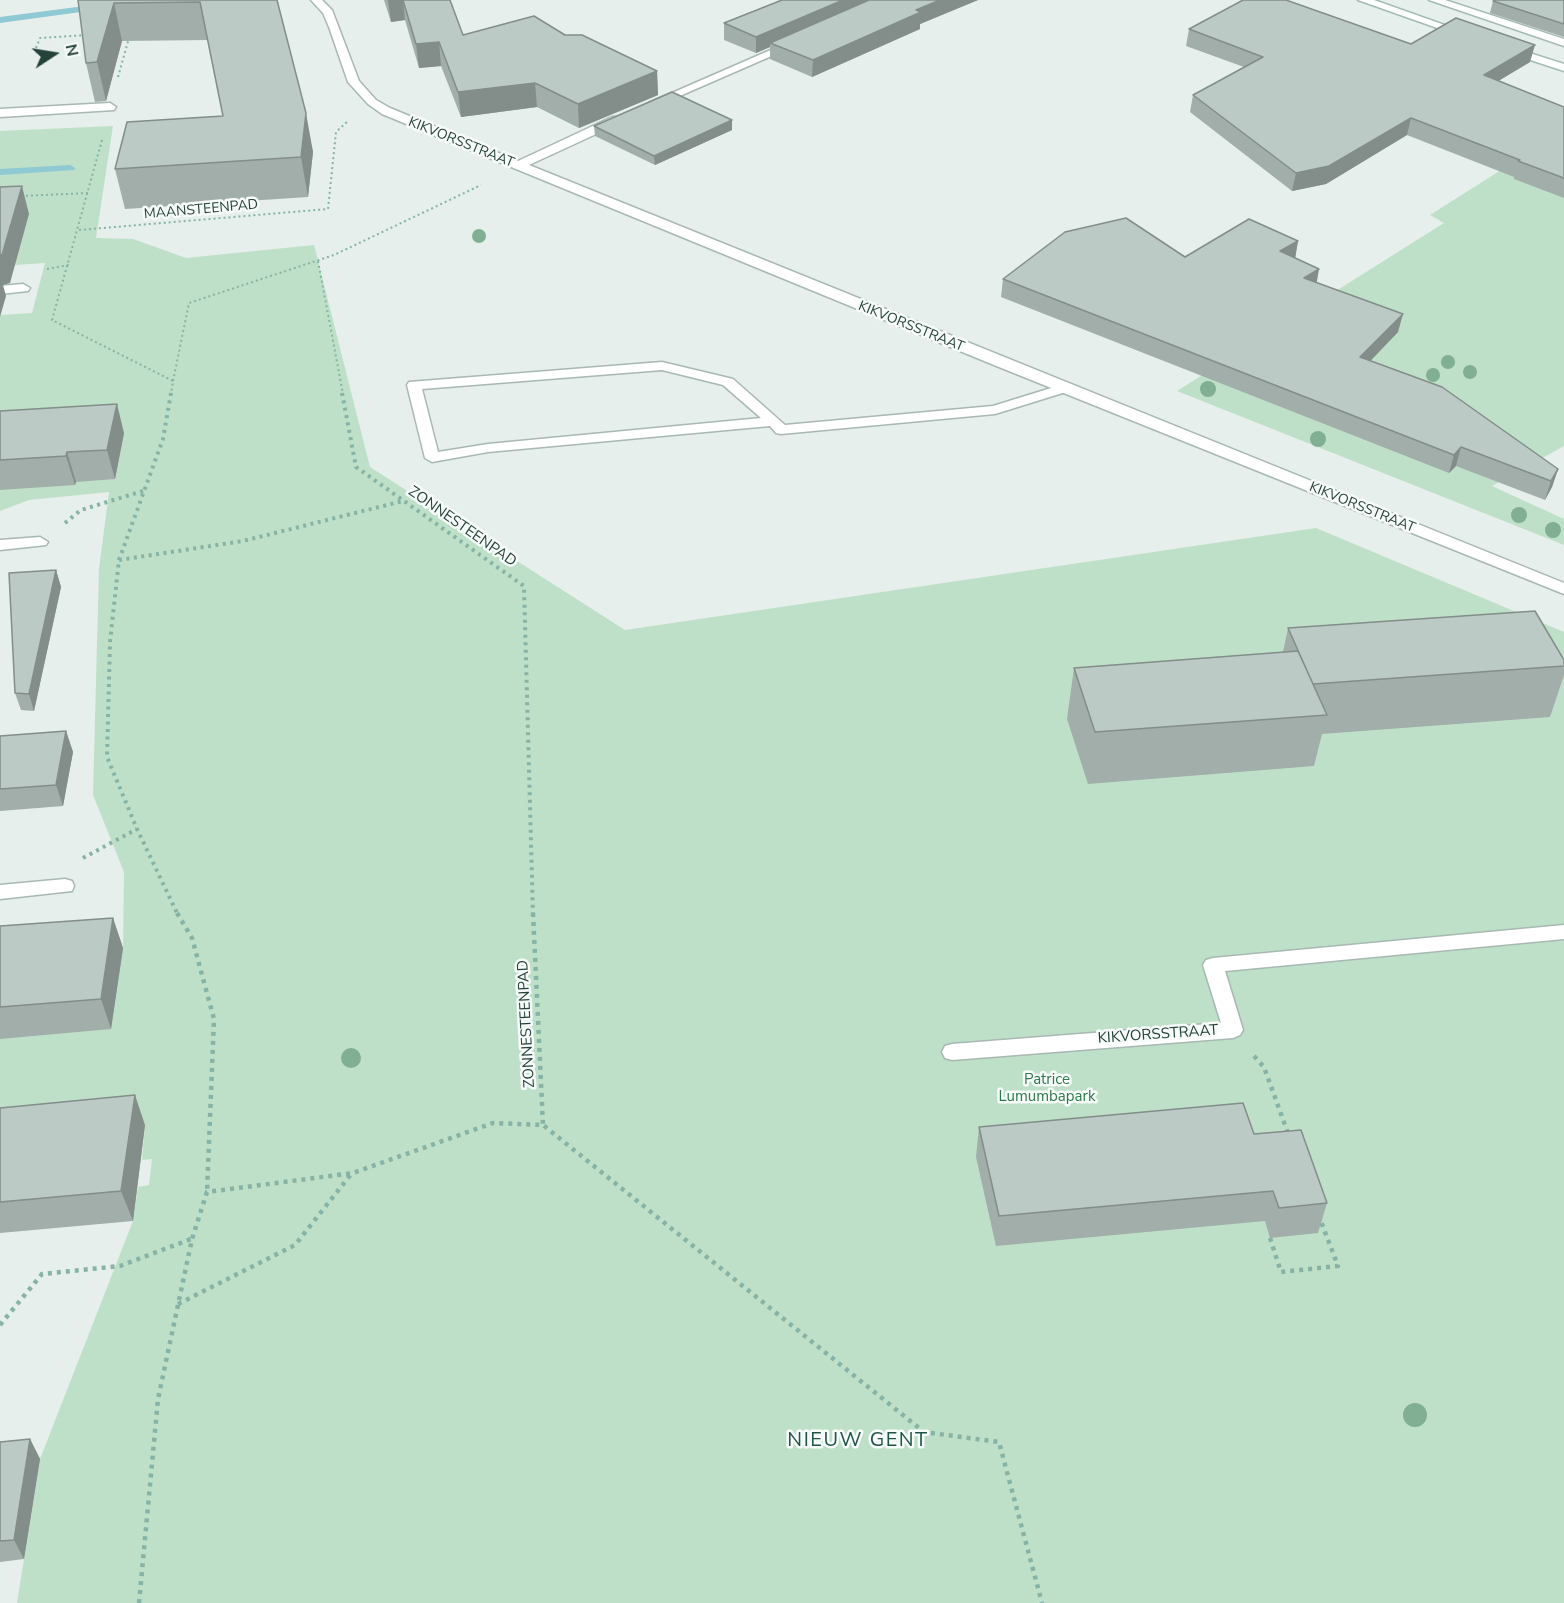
<!DOCTYPE html>
<html>
<head>
<meta charset="utf-8">
<style>
	body { margin:0 }
	#map { position:relative; width:1564px; height:1603px; overflow:hidden; background:#e6efeb; font-family:"Nunito Sans",sans-serif }
	canvas { display:block }
	.north { position:absolute; left:24px; top:24px; width:60px; height:60px; -webkit-text-stroke:4px #f7fbf9; paint-order:stroke; rotate:78deg; font-size:16px; font-weight:700; line-height:24px; text-align:center; color:#24423a }
	.north::after { content:''; display:block; margin:auto; width:21px; height:27px; background:#24423a; clip-path:polygon(50% 0,100% 100%,50% 72%,0 100%) }
</style>
</head>
<body>
<div id="map">
<canvas width="1564" height="1603"></canvas>
<div class="north">N</div>
</div>
<script>
const c = document.querySelector('canvas').getContext('2d');
c.lineJoin = 'round';
function fillPath(path, color) {
  c.fillStyle = color;
  c.fill(path, 'evenodd');
}
function shape(rows) {
  const path = new Path2D();
  for (const r of rows) {
    path.moveTo(r[0], r[1]);
    for (let i = 2; i < r.length; i += 2) path.lineTo(r[i], r[i + 1]);
  }
  return path;
}
function trace(path, color, width, dash) {
  c.strokeStyle = color;
  c.lineWidth = width;
  c.lineCap = dash ? 'butt' : 'round';
  c.setLineDash(dash || []);
  c.stroke(path);
}
function drawText(font, color, halo, rows, align = 'center') {
  c.font = font + ' "Nunito Sans",sans-serif';
  c.lineWidth = 5;
  c.setLineDash([]);
  c.textBaseline = 'middle';
  c.strokeStyle = halo;
  c.fillStyle = color;
  for (const [text, x, y, turn = 0] of rows) {
    c.save();
    c.translate(x, y);
    c.rotate((+turn || 0) * Math.PI / 180);
    c.textAlign = isNaN(turn) ? turn : align;
    if (halo) c.strokeText(text, 0, 0);
    c.fillText(text, 0, 0);
    c.restore();
  }
}
fillPath(shape([
	[113,126,96,238,133,239,186,258,314,245,370,467,625,630,1316,528,1564,632,1564,1603,17,1603,40,1459,133,1221,138,1187,149,1185,152,1159,142,1160,145,1125,0,1139,0,1039,123,948,124,872,93,795,99,569,109,492,29,500,0,511,0,315,32,313,45,263,0,266,0,131],
	[1564,130,1564,446,1492,486,1564,519,1564,545,1177,391,1444,223,1430,215]
]), '#bfe0c8');
fillPath(shape([
	[100,4,105,7,103,9,0,23,0,17,100,4],
	[70,165,75,168,74,170,0,175,0,169,70,165]
]), '#8ec9d4');
const lane = shape([
	[110,103,116,107,114,110,0,117,0,109,110,103],
	[662,362,733,379,785,425,993,406,1064,384,1071,388,1069,391,995,414,781,434,776,433,770,426,488,452,432,462,425,458,407,385,409,382,662,362],
	[662,370,723,385,761,418,488,444,438,452,422,389,662,370]
]);
const street = shape([
	[311,0,322,0,332,10,359,81,376,100,390,108,518,161,612,117,620,117,620,123,529,165,1564,583,1564,594,994,365,382,114,368,104,348,82,329,27,323,13,311,0],
	[789,42,799,44,659,105,649,103,789,42],
	[23,284,30,288,28,291,0,294,0,286,23,284],
	[40,537,48,542,46,545,0,550,0,540,40,537],
	[65,879,72,881,74,886,72,891,0,899,0,885,65,879],
	[1564,925,1564,939,1225,971,1243,1030,1240,1035,1233,1038,952,1060,945,1058,942,1052,945,1046,952,1044,1221,1023,1203,965,1206,960,1213,958,1564,925]
]);
const secondary = shape([
	[1358,0,1374,0,1470,34,1460,36,1358,0],
	[1429,0,1445,0,1564,39,1564,46,1429,0],
	[1506,48,1514,48,1564,64,1564,71,1506,52,1506,48]
]);
trace(lane, '#a8b8b2', 3);
trace(street, '#a8b8b2', 3);
trace(secondary, '#a4bbb3', 3);
trace(shape([
	[36,48,40,38,88,35],
	[118,77,129,38],
	[102,140,52,320,173,381,171,394],
	[21,196,89,193],
	[79,230,328,209,336,132,348,121],
	[318,261,343,394],
	[47,269,69,265],
	[173,381,189,303,334,255,481,185]
]), '#86b3a5', 2, [2, 3]);
trace(shape([
	[171,393,163,439,119,560,110,642,107,757,137,829,178,915],
	[342,393,356,467,524,586,533,915],
	[65,523,81,510,143,491],
	[119,560,243,541,403,501],
	[83,858,137,829]
]), '#86b3a5', 4, [3, 4.5]);
trace(shape([
	[177,913,192,938,214,1019,207,1192],
	[533,913,543,1125],
	[1254,1056,1264,1067,1289,1136],
	[1270,1238,1281,1272,1338,1266,1320,1219],
	[178,1304,295,1245,352,1173],
	[0,1325,42,1274,120,1266,191,1239],
	[139,1603,158,1399,192,1239,207,1192,353,1173,493,1123,543,1125,924,1432,999,1442,1042,1603]
]), '#86b3a5', 4.5, [4, 5]);
fillPath(lane, '#fff');
fillPath(street, '#fff');
fillPath(secondary, '#fff');
c.fillStyle = '#80af93';
for (const [x, y, r] of [
	[479,236,7],
	[1448,362,7],
	[1470,372,7],
	[1433,375,7],
	[1208,389,8],
	[1318,439,8],
	[1519,515,8],
	[1553,530,8],
	[351,1058,10],
	[1415,1415,12]
]) {
  c.beginPath();
  c.arc(x, y, r, 0, 2 * Math.PI);
  c.fill();
}
fillPath(shape([
	[78,0,277,0,313,152,308,197,125,209,115,169,223,116,208,40,122,41,106,101,95,102,86,63],
	[384,0,450,0,463,35,565,35,657,71,658,95,579,128,537,107,461,117,441,66,419,68,405,20,391,22],
	[782,0,978,0,920,24,920,29,812,77,770,59,770,47,756,53,724,40,724,23],
	[1564,0,1564,37,1490,13,1493,1],
	[1189,29,1411,44,1530,62,1498,81,1564,107,1564,198,1514,179,1514,177,1407,135,1326,184,1292,191,1190,112,1193,95,1244,67,1186,46],
	[594,126,732,130,655,165,595,136],
	[1298,241,1295,258,1316,283,1398,332,1370,361,1558,469,1552,487,1545,500,1456,466,1449,473,1001,297,1003,279,1185,257],
	[0,411,124,433,115,479,76,482,75,485,0,490],
	[56,570,61,587,34,711,21,710,15,693],
	[1288,628,1564,660,1564,675,1550,717,1322,734,1314,766,1088,784,1067,719,1074,668,1283,652],
	[66,731,73,752,63,806,0,811,0,736],
	[113,918,123,948,111,1029,0,1039,0,926],
	[0,1108,145,1125,133,1221,0,1233],
	[979,1127,1254,1134,1327,1203,1318,1233,1270,1238,1265,1221,996,1246,976,1157],
	[30,1439,40,1459,24,1559,0,1562,0,1442]
]), '#a1aea9');
fillPath(shape([
	[388,0,403,0,405,20,391,22],
	[843,0,881,0,770,43,770,47,756,53,756,37],
	[940,0,978,0,920,24,920,29,812,77,813,60,916,10],
	[114,3,122,41,106,101,97,62],
	[439,42,441,66,419,68,416,44],
	[1535,45,1530,62,1480,92,1484,75],
	[657,71,658,95,579,128,578,104],
	[535,83,537,107,461,117,458,92],
	[306,113,313,152,308,197,301,157],
	[1411,118,1407,135,1326,184,1292,191,1296,173],
	[732,120,732,130,655,165,654,156],
	[22,186,29,214,10,283,3,285,6,296,0,317,0,255],
	[1298,241,1295,259,1280,251],
	[1319,269,1316,287,1304,278],
	[1403,314,1398,332,1356,376,1360,357],
	[117,404,124,433,115,479,107,450],
	[1461,447,1456,466,1449,473,1454,455],
	[67,452,76,482,75,485,66,456],
	[1558,469,1552,487,1545,500,1551,481],
	[56,570,61,587,34,711,29,694],
	[66,731,73,752,63,806,56,785],
	[113,918,123,948,111,1029,101,999],
	[135,1095,145,1125,133,1221,121,1191],
	[30,1439,40,1459,24,1559,14,1540]
]), '#838d89');
const building = shape([
	[78,0,277,0,306,113,301,157,115,169,127,122,223,116,200,2,114,3,97,62,86,63,78,0],
	[403,0,450,0,463,35,534,16,565,35,582,35,657,71,578,104,535,83,458,92,439,42,416,44,403,0],
	[782,0,843,0,756,37,724,23,782,0],
	[869,0,940,0,916,10,921,12,813,60,770,43,869,0],
	[1243,0,1286,0,1411,44,1456,18,1535,45,1484,75,1564,107,1564,178,1518,161,1520,160,1411,118,1329,166,1296,173,1193,95,1263,57,1189,29,1243,0],
	[1496,0,1564,0,1564,24,1493,1,1496,0],
	[672,92,732,120,654,156,594,126,672,92],
	[22,186,2,255,0,255,0,187,22,186],
	[1126,218,1185,257,1249,219,1298,241,1280,251,1319,269,1304,278,1403,314,1360,357,1442,387,1558,469,1551,481,1461,447,1454,455,1003,279,1065,232,1126,218],
	[117,404,107,450,67,452,66,456,0,460,0,411,117,404],
	[56,570,29,694,15,693,9,573,56,570],
	[1535,611,1564,660,1564,666,1313,684,1288,628,1535,611],
	[1298,651,1327,715,1095,732,1074,668,1298,651],
	[66,731,56,785,0,789,0,736,66,731],
	[113,918,101,999,0,1007,0,926,113,918],
	[135,1095,121,1191,0,1202,0,1108,135,1095],
	[1243,1103,1254,1134,1301,1130,1327,1203,1279,1208,1273,1191,999,1216,979,1127,1243,1103],
	[30,1439,14,1540,0,1541,0,1442,30,1439]
]);
fillPath(building, '#bbcac4');
trace(building, '#838d89', 1.5);
drawText('14px', '#24423a', '#f7fbf9', [
	["KIKVORSSTRAAT",461,143,22],
	["MAANSTEENPAD",201,210,-5],
	["KIKVORSSTRAAT",911,327,22],
	["KIKVORSSTRAAT",1362,508,22]
]);
drawText('15px', '#24423a', '#f7fbf9', [
	["ZONNESTEENPAD",462,527,35],
	["ZONNESTEENPAD",527,1024,-93],
	["KIKVORSSTRAAT",1158,1035,-4]
]);
drawText('15px', '#2d7a4b', '#f7fbf9', [
	["Patrice",1047,1080],
	["Lumumbapark",1047,1097]
]);
c.letterSpacing = '1.5px';
drawText('20px', '#1f5548', '#f7fbf9', [
	["NIEUW GENT",858,1441]
]);
c.letterSpacing = '0px';
</script>
</body>
</html>
